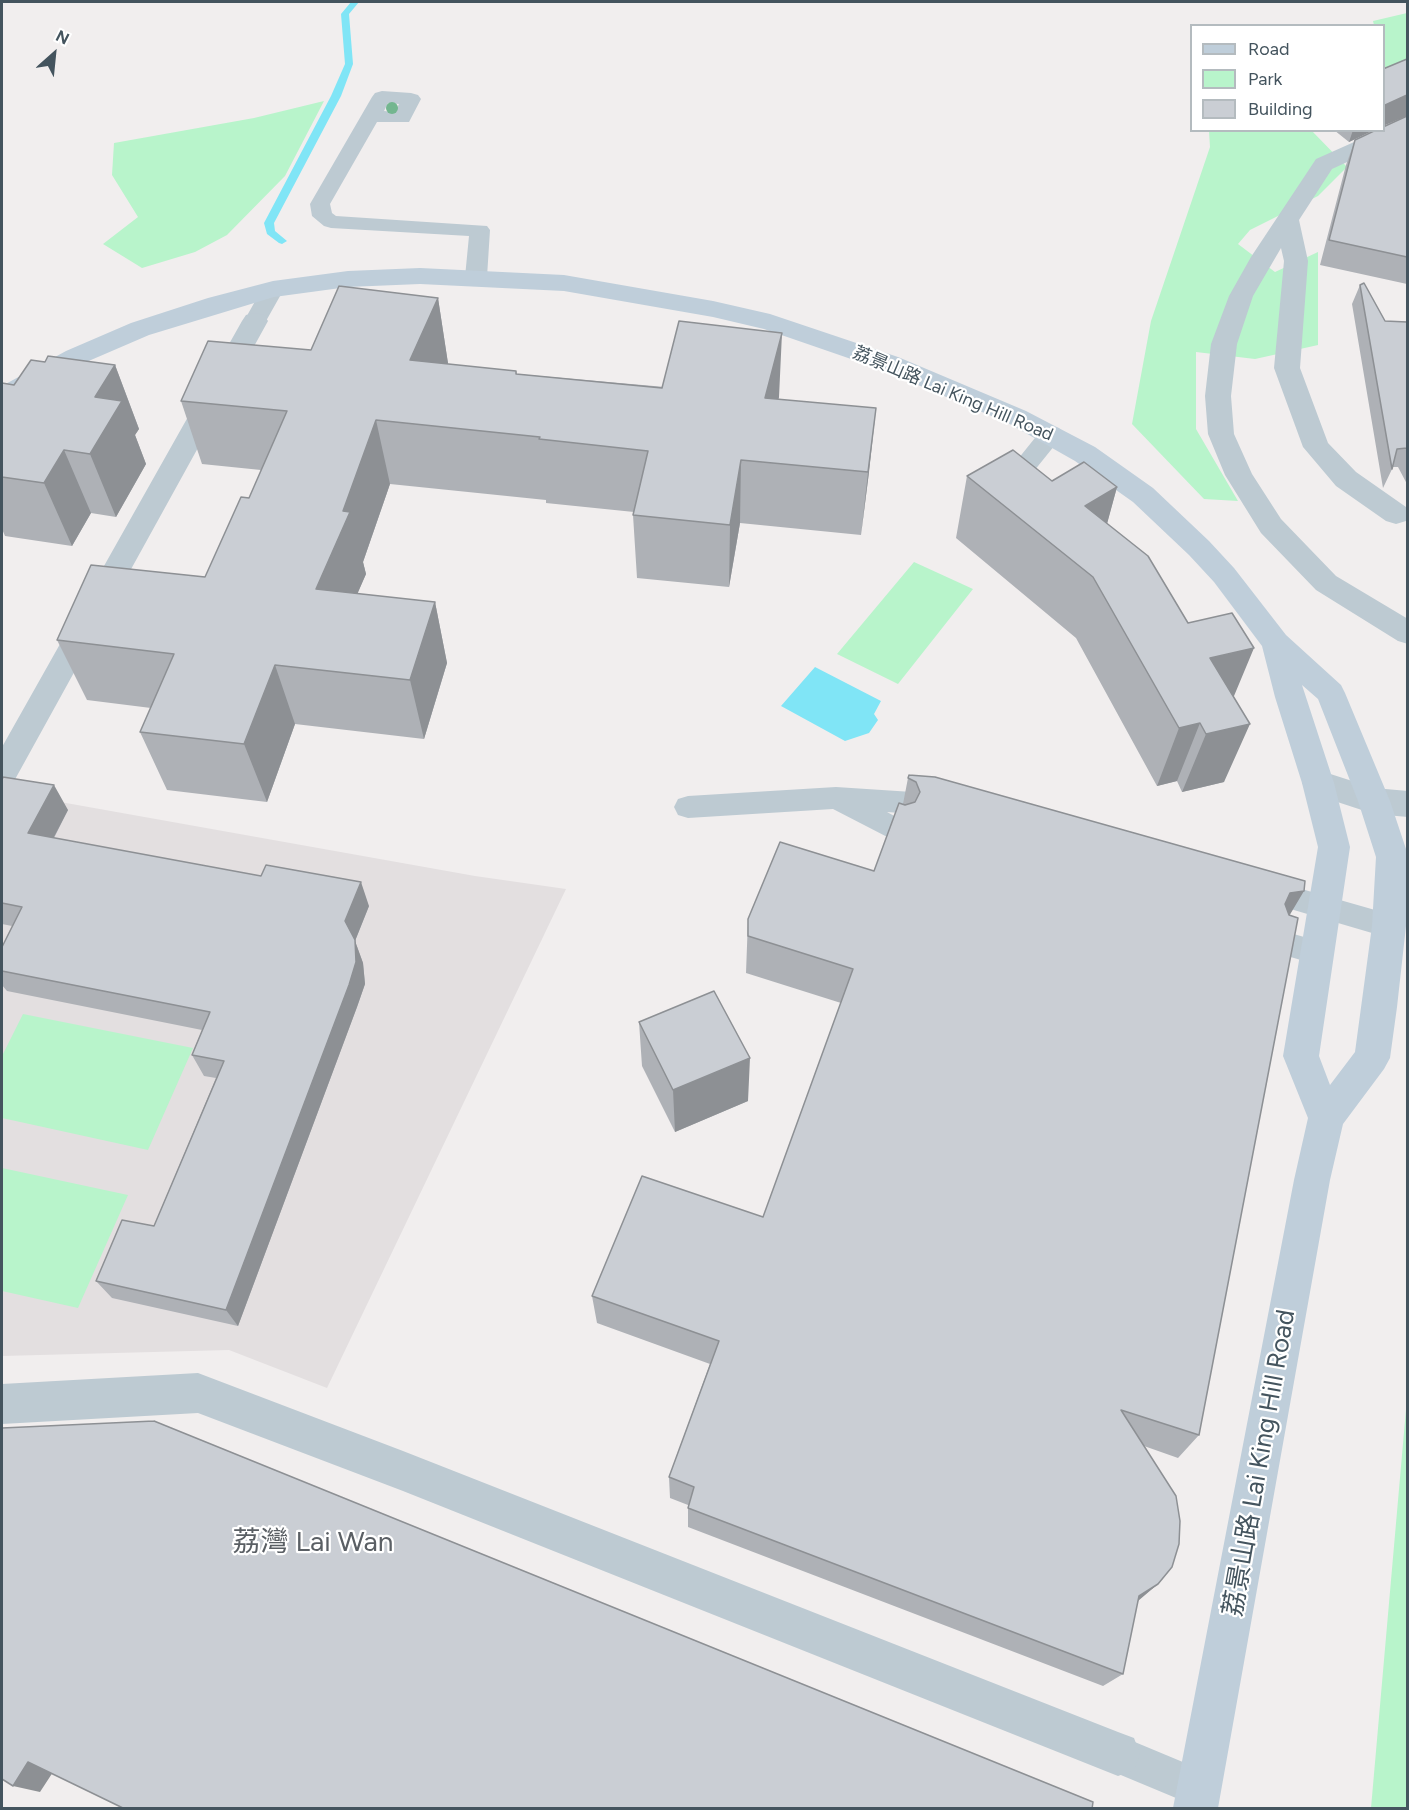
<!DOCTYPE html>
<html>
<head>
<meta charset="utf-8">
<style>
	body { margin:0 }
	#map { position:relative; width:1409px; height:1810px; overflow:hidden; background:#f1eeee; font-family:Figtree,sans-serif }
	canvas { display:block }
	.frame { position:absolute; inset:0; border:3px solid #44545e; pointer-events:none }
	.legend { position:absolute; left:1190px; top:24px; width:195px; height:108px; box-sizing:border-box; background:#fff; border:2px solid #b4bbbf; margin:0; padding:8px 10px; list-style:none; font-size:18px; color:#44545e }
	.legend li { display:flex; align-items:center; gap:12px; height:30px }
	.legend b { width:30px; border:2px solid #b4bbbf }
	.north { position:absolute; left:24px; top:24px; width:60px; height:60px; -webkit-text-stroke:4px #fff; paint-order:stroke; rotate:27deg; font-size:16px; font-weight:700; line-height:24px; text-align:center; color:#44545e }
	.north::after { content:''; display:block; margin:auto; width:21px; height:27px; background:#44545e; clip-path:polygon(50% 0,100% 100%,50% 72%,0 100%) }
</style>
</head>
<body>
<div id="map">
<canvas width="1409" height="1810"></canvas>
<div class="frame"></div>
<ul class="legend">
<li><b style="height:8px;background:#bfceda"></b>Road</li>
<li><b style="height:16px;background:#b8f4cb"></b>Park</li>
<li><b style="height:16px;background:#caced4"></b>Building</li>
</ul>
<div class="north">N</div>
</div>
<script>
const c = document.querySelector('canvas').getContext('2d');
c.lineJoin = 'round';
function fillPath(path, color) {
  c.fillStyle = color;
  c.fill(path, 'evenodd');
}
function shape(rows) {
  const path = new Path2D();
  for (const r of rows) {
    path.moveTo(r[0], r[1]);
    for (let i = 2; i < r.length; i += 2) path.lineTo(r[i], r[i + 1]);
  }
  return path;
}
function trace(path, color, width, dash) {
  c.strokeStyle = color;
  c.lineWidth = width;
  c.lineCap = dash ? 'butt' : 'round';
  c.setLineDash(dash || []);
  c.stroke(path);
}
function drawText(font, color, halo, rows, align = 'center') {
  c.font = font + ' Figtree,"Noto Sans TC",sans-serif';
  c.lineWidth = 4.5;
  c.setLineDash([]);
  c.textBaseline = 'middle';
  c.strokeStyle = halo;
  c.fillStyle = color;
  for (const [text, x, y, turn = 0] of rows) {
    c.save();
    c.translate(x, y);
    c.rotate((+turn || 0) * Math.PI / 180);
    c.textAlign = isNaN(turn) ? turn : align;
    if (halo) c.strokeText(text, 0, 0);
    c.fillText(text, 0, 0);
    c.restore();
  }
}
fillPath(shape([
	[10,793,475,876,566,889,327,1388,229,1350,2,1356,2,809]
]), '#e3dfe0');
fillPath(shape([
	[1407,13,1407,72,1384,79,1384,26,1374,25,1373,21],
	[324,101,285,176,227,235,195,252,142,268,103,244,138,217,112,175,114,143,254,118],
	[1209,131,1312,131,1347,167,1318,196,1250,230,1238,244,1275,272,1318,252,1318,345,1255,359,1196,352,1196,429,1238,501,1204,499,1132,424,1151,321,1210,147],
	[914,562,973,589,898,684,837,654],
	[23,1014,193,1048,148,1150,2,1118,2,1056],
	[2,1168,128,1195,78,1308,2,1291],
	[1407,1398,1407,1808,1371,1808]
]), '#b8f4cb');
fillPath(shape([
	[815,667,881,701,874,714,878,720,869,733,845,741,781,706]
]), '#80e5f6');
fillPath(shape([
	[351,2,359,2,349,14,353,64,341,96,274,223,275,231,287,241,282,244,279,243,267,234,264,223,331,96,345,64,341,14,351,2]
]), '#80e5f6');
fillPath(shape([
	[382,91,411,93,418,95,421,99,409,122,377,122,330,204,332,213,336,216,487,226,490,230,487,277,484,282,476,284,468,282,465,277,469,236,331,228,324,226,312,216,310,204,372,97,375,93,382,91],
	[388,103,399,104,395,112,384,111,388,103],
	[273,282,281,284,284,289,266,321,263,326,255,328,247,326,244,321,262,289,265,284,273,282],
	[1051,426,1059,428,1063,434,1059,440,1034,471,1026,473,1018,471,1014,465,1018,459,1043,428,1051,426],
	[836,787,943,794,953,797,957,805,953,813,943,816,887,812,907,823,911,831,907,839,897,842,833,809,688,818,678,815,674,807,678,799,688,796,836,787],
	[1263,878,1389,914,1399,917,1403,926,1399,935,1389,938,1253,898,1249,890,1253,882,1263,878],
	[1280,930,1328,944,1333,953,1328,962,1318,965,1270,951,1266,942,1270,933,1280,930],
	[1118,1735,1214,1775,1219,1789,1214,1803,1200,1808,1104,1768,1099,1754,1104,1740,1118,1735]
]), '#bdcad2');
fillPath(shape([
	[255,313,264,315,268,321,13,783,2,786,2,747,242,321,246,315,255,313],
	[198,1373,403,1451,1118,1732,1134,1738,1140,1754,1134,1770,1118,1776,403,1491,198,1413,2,1424,2,1384,198,1373]
]), '#bdcad2');
fillPath(shape([
	[1408,118,1408,134,1332,169,1299,220,1308,261,1300,368,1328,443,1356,472,1406,507,1406,521,1396,524,1386,521,1336,486,1303,447,1274,368,1284,261,1281,248,1253,296,1237,344,1231,396,1234,434,1252,474,1281,519,1336,576,1408,619,1408,644,1398,641,1316,590,1261,533,1225,475,1208,434,1205,396,1211,344,1229,296,1251,257,1316,159,1408,118],
	[1318,770,1374,788,1408,791,1408,817,1374,814,1307,792,1302,783,1307,774,1318,770]
]), '#bdcad2');
fillPath(shape([
	[420,268,564,275,713,301,770,314,898,357,1026,411,1095,447,1153,488,1209,541,1234,568,1286,635,1341,685,1345,693,1390,801,1408,855,1406,926,1397,1007,1390,1058,1384,1069,1343,1124,1330,1180,1218,1808,1173,1808,1294,1180,1308,1118,1283,1056,1318,847,1302,783,1275,697,1262,646,1214,582,1189,555,1133,502,1075,461,1008,423,880,369,764,329,713,317,564,291,420,284,348,287,274,297,149,335,84,363,11,403,2,406,2,386,66,351,131,323,208,298,273,281,348,271,420,268],
	[1302,685,1318,699,1358,801,1376,857,1372,926,1355,1052,1330,1085,1319,1056,1350,847,1334,783,1302,685]
]), '#bfceda');
c.fillStyle = '#73b68f';
for (const [x, y] of [
	[392,108]
]) {
  c.beginPath();
  c.arc(x, y, 6, 0, 2 * Math.PI);
  c.fill();
}
fillPath(shape([
	[1407,116,1407,284,1320,265,1346,165,1355,140],
	[1334,130,1374,130,1349,142],
	[1360,285,1385,321,1407,322,1407,484,1398,467,1393,467,1383,488,1352,304],
	[438,298,448,364,516,371,517,374,779,397,778,399,869,472,861,535,740,523,729,587,637,578,633,515,634,512,546,503,546,500,390,484,363,562,366,574,357,594,435,602,447,663,424,739,295,724,267,802,167,790,140,732,151,708,87,700,57,640,205,577,249,498,261,470,202,464,181,401,311,350],
	[45,362,115,365,139,429,135,435,146,464,116,517,91,513,72,546,5,536,2,529,2,383,14,385],
	[967,476,1052,481,1117,487,1107,523,1234,697,1224,782,1182,792,1177,781,1157,786,1076,638,956,538],
	[908,778,1290,915,1199,1435,1178,1458,1144,1446,1158,1584,1138,1600,1123,1674,1103,1686,688,1527,688,1505,670,1498,669,1477,710,1364,597,1323,592,1296,763,1217,841,1003,746,973,748,919,874,871,903,804],
	[2,780,68,810,54,838,369,906,355,941,363,963,365,984,357,1007,238,1326,112,1298,96,1281,154,1226,216,1078,204,1076,192,1055,202,1030,7,991,2,985,2,947,12,926,2,924],
	[639,1022,748,1101,675,1132,642,1066]
]), '#aeb1b6');
fillPath(shape([
	[1407,95,1407,116,1383,126,1383,106],
	[1353,130,1374,130,1349,142],
	[438,298,448,363,422,424,410,360],
	[782,333,779,397,763,461,765,398],
	[115,365,139,429,135,435,146,464,116,517,90,454,95,397],
	[876,408,869,472,861,535,868,472],
	[376,420,390,484,363,562,366,574,333,650,316,589,343,511],
	[64,450,91,513,72,546,44,483],
	[741,460,740,523,729,587,730,525],
	[1117,487,1100,550,1085,506],
	[435,602,447,663,424,739,410,680],
	[1254,648,1229,708,1210,658],
	[275,665,295,724,267,802,244,744],
	[1200,723,1177,781,1157,786,1179,728],
	[1250,724,1224,782,1182,792,1206,734],
	[54,785,68,810,43,858,28,833],
	[361,882,369,906,355,941,363,963,365,984,357,1007,238,1326,226,1310,345,921],
	[1304,891,1282,928,1269,931,1290,893],
	[750,1058,748,1101,675,1132,673,1090],
	[1158,1584,1138,1601,1139,1596],
	[28,1762,55,1769,40,1792,13,1786]
]), '#8d9094');
const building = shape([
	[1407,59,1407,95,1383,106,1383,69,1407,59],
	[1407,116,1407,257,1329,240,1355,140,1376,130,1383,130,1383,127,1407,116],
	[1364,283,1385,321,1407,322,1407,449,1407,448,1397,449,1392,469,1360,285,1364,283],
	[339,286,438,298,410,360,516,371,516,374,662,388,679,321,782,333,765,398,876,408,868,472,741,460,730,525,633,515,648,451,539,439,540,437,376,420,343,511,350,512,316,589,435,602,410,680,275,665,244,744,140,732,174,654,57,640,91,565,205,577,241,497,249,498,287,411,181,401,208,341,311,350,339,286],
	[48,356,115,365,95,397,122,401,90,454,64,450,44,483,2,477,2,383,14,385,31,360,45,362,48,356],
	[1013,450,1052,481,1084,462,1117,487,1085,506,1148,556,1188,623,1232,613,1254,648,1210,658,1250,724,1206,734,1200,723,1179,728,1093,577,967,476,1013,450],
	[909,775,935,777,1305,881,1304,891,1290,893,1285,904,1289,915,1298,918,1199,1435,1121,1410,1176,1496,1180,1521,1179,1544,1172,1567,1158,1584,1139,1596,1123,1674,688,1508,694,1487,669,1477,719,1341,592,1296,642,1176,763,1217,853,969,748,936,748,919,780,842,874,871,899,803,905,805,915,802,920,792,916,782,908,778,909,775],
	[3,777,54,785,28,833,261,876,266,865,361,882,345,921,355,940,356,962,349,985,226,1310,96,1281,122,1220,154,1226,224,1061,192,1055,210,1012,2,971,2,947,22,907,2,903,2,780,3,777],
	[714,991,750,1058,673,1090,639,1022,714,991],
	[154,1421,1093,1802,1092,1809,125,1809,28,1762,13,1786,2,1779,2,1428,154,1421]
]);
fillPath(building, '#caced4');
trace(building, '#8d9094', 1.5);
drawText('18px', '#44545e', '#fff', [
	["荔景山路 Lai King Hill Road",953,394,23]
]);
drawText('26px', '#44545e', '#fff', [
	["荔景山路 Lai King Hill Road",1260,1463,-80]
]);
drawText('28px', '#5a5f64', '#fff', [
	["荔灣 Lai Wan",313,1543]
]);
</script>
</body>
</html>
